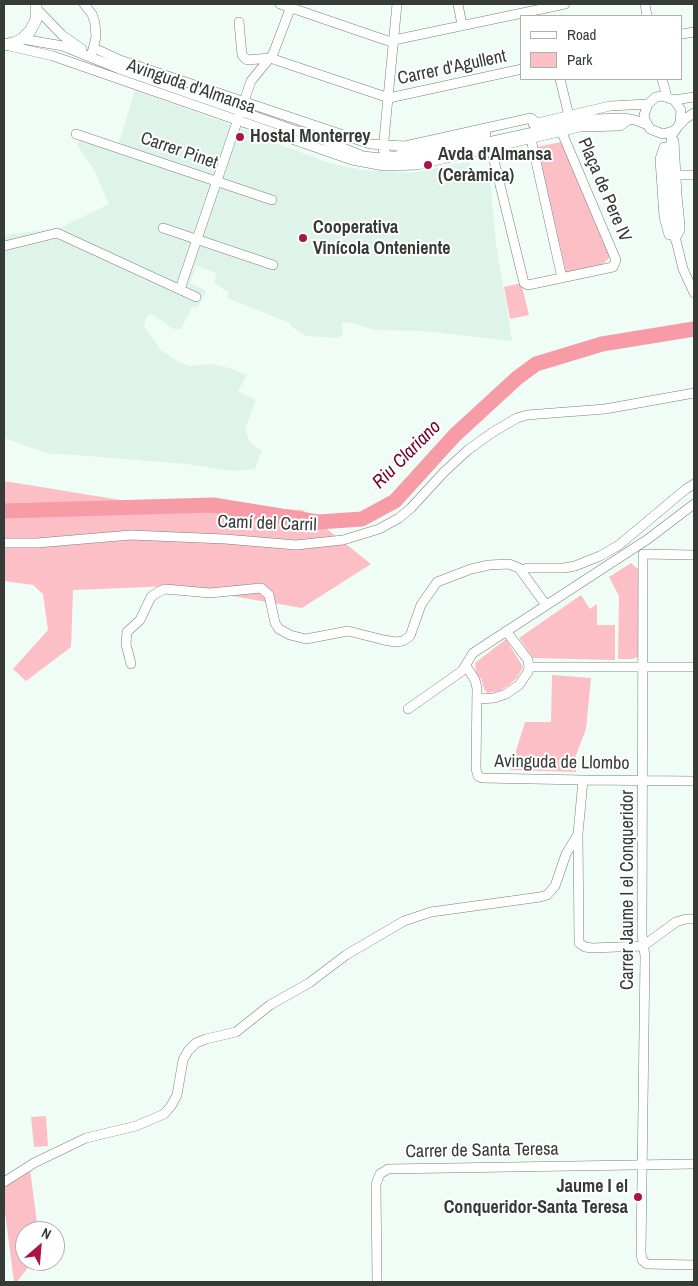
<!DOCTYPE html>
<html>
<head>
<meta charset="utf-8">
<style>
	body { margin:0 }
	#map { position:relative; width:698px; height:1286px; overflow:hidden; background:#f0fdf6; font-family:"Archivo Narrow",sans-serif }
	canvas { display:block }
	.frame { position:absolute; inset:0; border:5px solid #363b38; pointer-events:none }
	.legend { position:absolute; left:520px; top:15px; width:162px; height:65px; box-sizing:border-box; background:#fff; border:1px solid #afb1af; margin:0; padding:6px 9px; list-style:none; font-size:15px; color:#363b38 }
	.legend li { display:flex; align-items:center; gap:10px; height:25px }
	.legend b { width:25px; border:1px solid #afb1af }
	.north { position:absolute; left:15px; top:1221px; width:50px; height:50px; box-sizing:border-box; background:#fff; border:1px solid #afb1af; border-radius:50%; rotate:27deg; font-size:14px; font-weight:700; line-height:20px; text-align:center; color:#363b38 }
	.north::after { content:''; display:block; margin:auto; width:18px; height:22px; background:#aa1544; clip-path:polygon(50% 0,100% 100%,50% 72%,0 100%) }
</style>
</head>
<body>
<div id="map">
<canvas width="698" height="1286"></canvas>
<div class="frame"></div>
<ul class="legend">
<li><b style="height:6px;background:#fff"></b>Road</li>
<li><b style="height:14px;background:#fdbfc6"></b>Park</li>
</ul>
<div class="north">N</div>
</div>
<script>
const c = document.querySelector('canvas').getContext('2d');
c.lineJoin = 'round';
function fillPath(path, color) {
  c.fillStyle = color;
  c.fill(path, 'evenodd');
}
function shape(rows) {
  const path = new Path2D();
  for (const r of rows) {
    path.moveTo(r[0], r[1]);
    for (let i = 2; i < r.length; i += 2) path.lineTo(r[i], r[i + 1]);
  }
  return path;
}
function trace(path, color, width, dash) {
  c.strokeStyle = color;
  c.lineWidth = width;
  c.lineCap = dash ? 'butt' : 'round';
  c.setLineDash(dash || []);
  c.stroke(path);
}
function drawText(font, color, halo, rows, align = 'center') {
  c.font = font + ' "Archivo Narrow",sans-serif';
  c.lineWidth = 4;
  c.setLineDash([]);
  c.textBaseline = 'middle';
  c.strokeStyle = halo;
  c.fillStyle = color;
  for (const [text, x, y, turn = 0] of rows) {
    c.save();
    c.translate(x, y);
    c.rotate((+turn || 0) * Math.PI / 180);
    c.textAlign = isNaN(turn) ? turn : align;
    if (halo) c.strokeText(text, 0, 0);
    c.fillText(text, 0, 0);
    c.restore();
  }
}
fillPath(shape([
	[135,90,274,140,275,143,330,163,363,170,411,173,469,161,474,181,490,178,496,243,512,341,423,331,375,330,347,322,342,322,343,333,339,338,306,336,292,327,290,323,227,298,229,293,214,282,216,273,196,266,190,283,206,291,198,307,192,307,181,329,173,329,152,314,147,316,144,326,161,350,179,362,190,366,212,364,229,368,247,375,238,391,256,400,245,429,250,442,262,451,255,469,232,471,186,464,62,454,50,454,4,438,4,235,60,228,109,204,94,170,77,145,83,132,118,145]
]), '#dff4e9');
fillPath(shape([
	[561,142,609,253,609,258,601,266,566,272,537,147],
	[521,283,529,315,510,319,504,287],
	[4,481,139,503,303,510,371,564,302,608,173,586,73,590,71,647,26,681,13,669,48,630,43,594,33,585,4,581],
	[631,563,638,569,638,657,632,659,618,659,619,596,609,577],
	[581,595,590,609,597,604,597,625,615,625,615,660,533,658,519,638],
	[506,639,523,667,517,678,509,685,499,691,487,693,484,689,481,679,476,673,475,663],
	[552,675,591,678,586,729,576,755,576,772,510,770,525,722,551,722],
	[46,1116,48,1146,34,1147,31,1117],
	[30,1169,38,1231,25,1231,25,1261,33,1261,17,1282,14,1282,4,1205,4,1186]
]), '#fdbfc6');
trace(shape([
	[4,511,213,505,318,522,362,519,395,501,455,435,517,378,536,364,602,344,694,329]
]), '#f79ba7', 15);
const minor = shape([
	[84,4,92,14,95,23,96,37,92,53],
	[280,4,394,43],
	[458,4,462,25],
	[645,4,647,16],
	[37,9,62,35,82,49],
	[239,22,242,55,247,60,270,58,389,98,522,69],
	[682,34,694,32],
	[22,39,63,46,122,70,323,140,363,156,390,159,415,158,593,119,623,118,635,120,648,125],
	[394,40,565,4],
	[5,45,53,56,352,160,384,166,417,165,580,127,620,126,630,119],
	[94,48,120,60,370,144,405,146,531,118,537,123],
	[560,79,569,116],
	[662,79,667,97],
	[674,100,694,97],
	[694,113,685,119,677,128,673,131,663,134,650,129,645,120,644,115,648,104,656,97,662,96,674,100,681,110,680,123,677,128,672,135,668,162,672,224,683,269,694,293],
	[533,124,610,106,648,104],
	[76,134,272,200],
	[531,139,562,278],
	[674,141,677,196,680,225,680,230,675,239],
	[490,144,524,283,528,285,613,267,616,260,560,128],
	[664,147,660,159,664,217,669,235],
	[401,151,414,150,486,134],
	[396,156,388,156,383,150,397,4],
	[676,175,694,175],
	[163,228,273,265],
	[4,246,57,233,196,297],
	[180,289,251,81,273,54,292,4],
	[4,543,37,543,131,535,225,539,296,545,343,540,379,529,399,518,411,508,444,472,468,450,493,432,517,418,527,415,605,409,694,393],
	[643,554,642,934,645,956,641,1252,642,1260,647,1264,694,1265],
	[643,554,694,555],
	[521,571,527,568,564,568,575,566,600,556,619,545,686,489,694,484],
	[131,664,126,644,127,632,140,620,151,597,158,592,165,589,210,593,261,588,269,595,275,623,279,629,290,635,306,639,348,631,384,640,395,642,403,641,410,636,421,605,437,582,471,569,489,565,509,564,519,568,546,605],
	[466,666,475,680,477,688,476,769,478,776,482,778,583,780,694,781],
	[529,667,694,667],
	[478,699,494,698,506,694,519,685,528,672,529,667,528,660,506,631],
	[408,709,462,671,473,653,648,539,694,504],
	[583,780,578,834,579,943,585,947,592,948,643,946,676,922,686,919,694,919],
	[4,1182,34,1163,86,1138,136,1126,164,1114,171,1106,177,1095,183,1060,188,1051,196,1043,206,1039,236,1032,270,1005,309,983,346,955,404,921,431,912,540,897,547,895,555,886,566,854,578,834],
	[377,1282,376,1184,380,1174,388,1169,694,1164]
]);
const major = shape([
	[4,45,14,43,22,39,30,31,36,20,36,4]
]);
trace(minor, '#76827c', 10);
trace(major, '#76827c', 12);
trace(minor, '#fff', 9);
trace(major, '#fff', 11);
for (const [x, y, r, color] of [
	[240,137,5,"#aa1544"],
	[428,165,5,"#aa1544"],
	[303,238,5,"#aa1544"],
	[638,1197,5,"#aa1544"]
]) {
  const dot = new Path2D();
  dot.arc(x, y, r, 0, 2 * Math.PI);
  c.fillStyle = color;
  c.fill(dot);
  trace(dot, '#fff', 2);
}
drawText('18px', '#363b38', '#fff', [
	["Carrer d'Agullent",452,68,-12],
	["Avinguda d'Almansa",191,87,19],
	["Carrer Pinet",179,151,19],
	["Plaça de Pere IV",604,190,67],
	["Camí del Carril",267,524,2],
	["Avinguda de Llombo",562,763,1],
	["Carrer Jaume I el Conqueridor",628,890,-90],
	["Carrer de Santa Teresa",482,1151,-1]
]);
drawText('bold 18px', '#363b38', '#fff', [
	["Hostal Monterrey",250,137],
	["Avda d'Almansa",438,155],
	["(Ceràmica)",438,176],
	["Cooperativa",313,228],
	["Vinícola Onteniente",313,249],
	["Jaume I el",628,1187,"right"],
	["Conqueridor-Santa Teresa",628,1208,"right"]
], 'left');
drawText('italic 19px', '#74032a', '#fff', [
	["Riu Clariano",407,455,-45]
]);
</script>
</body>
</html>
